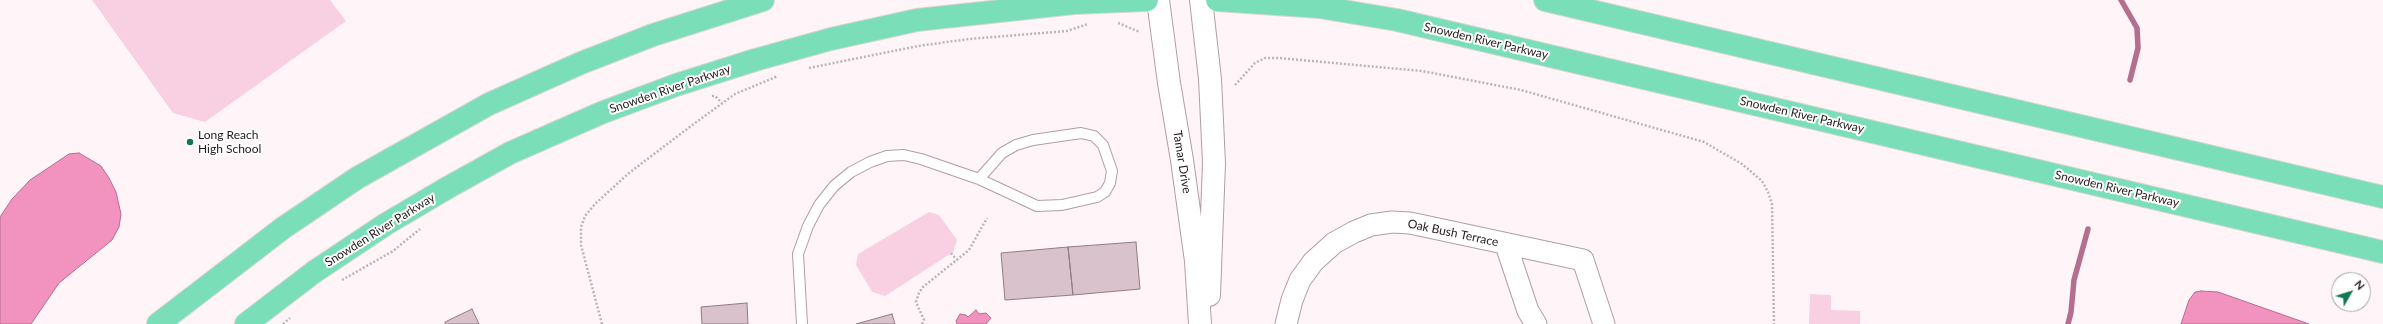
<!DOCTYPE html>
<html>
<head>
<meta charset="utf-8">
<style>
	body { margin:0 }
	#map { position:relative; width:2383px; height:324px; overflow:hidden; background:#fff5f9; font-family:Lato,sans-serif }
	canvas { display:block }
	.north { position:absolute; left:2331px; top:272px; width:40px; height:40px; box-sizing:border-box; background:#fff; border:1px solid #a7a3a5; border-radius:50%; rotate:51deg; font-size:11px; font-weight:700; line-height:16px; text-align:center; color:#22191d }
	.north::after { content:''; display:block; margin:auto; width:14px; height:18px; background:#137851; clip-path:polygon(50% 0,100% 100%,50% 72%,0 100%) }
</style>
</head>
<body>
<div id="map">
<canvas width="2383" height="324"></canvas>
<div class="north">N</div>
</div>
<script>
const c = document.querySelector('canvas').getContext('2d');
c.lineJoin = 'round';
function fillPath(path, color) {
  c.fillStyle = color;
  c.fill(path, 'evenodd');
}
function shape(rows) {
  const path = new Path2D();
  for (const r of rows) {
    path.moveTo(r[0], r[1]);
    for (let i = 2; i < r.length; i += 2) path.lineTo(r[i], r[i + 1]);
  }
  return path;
}
function trace(path, color, width, dash) {
  c.strokeStyle = color;
  c.lineWidth = width;
  c.lineCap = dash ? 'butt' : 'round';
  c.setLineDash(dash || []);
  c.stroke(path);
}
function drawText(font, color, halo, rows, align = 'center') {
  c.font = font + ' Lato,sans-serif';
  c.lineWidth = 4;
  c.setLineDash([]);
  c.textBaseline = 'middle';
  c.strokeStyle = halo;
  c.fillStyle = color;
  for (const [text, x, y, turn = 0] of rows) {
    c.save();
    c.translate(x, y);
    c.rotate((+turn || 0) * Math.PI / 180);
    c.textAlign = isNaN(turn) ? turn : align;
    if (halo) c.strokeText(text, 0, 0);
    c.fillText(text, 0, 0);
    c.restore();
  }
}
fillPath(shape([
	[92,0,330,0,346,21,205,122,173,113],
	[929,212,939,215,957,240,953,252,885,296,872,292,856,265,858,254],
	[1810,294,1831,295,1831,310,1860,311,1860,324,1809,324]
]), '#f8d0e1');
const water = shape([
	[79,153,101,166,109,178,116,192,121,214,119,227,112,240,59,283,31,324,0,324,0,217,12,199,30,180,69,154,79,153],
	[2201,291,2218,292,2309,324,2181,324,2189,300,2195,292,2201,291],
	[976,310,979,314,986,313,991,318,986,324,957,324,956,321,960,314,966,315,968,317,976,310]
]);
fillPath(water, '#f292be');
trace(water, '#b46e8e', 1);
trace(shape([
	[2121,0,2137,28,2138,48,2130,80],
	[2068,324,2071,312,2074,280,2088,229]
]), '#b46e8e', 5.5);
const building = shape([
	[1136,242,1140,289,1073,295,1068,247,1136,242],
	[1068,247,1073,295,1005,300,1001,253,1068,247],
	[747,303,748,324,702,324,701,307,747,303],
	[472,309,479,324,445,324,445,322,472,309],
	[892,314,895,324,856,324,892,314]
]);
fillPath(building, '#dac2cc');
trace(building, '#917b84', 1);
const service = shape([
	[802,324,798,254,808,226,819,205,834,186,851,172,870,162,887,156,904,155,921,159,979,179,1037,206,1062,205,1097,197,1105,192,1110,183,1112,171,1103,145,1094,136,1081,133,1033,140,1016,145,1002,153,979,179]
]);
const minor = shape([
	[1506,245,1528,311,1536,324],
	[1286,324,1292,300,1300,280,1313,262,1334,243,1354,232,1371,225,1392,222,1410,223,1583,260,1604,324]
]);
const tertiary = shape([
	[1158,0,1169,83,1182,160,1196,261,1200,324],
	[1201,0,1210,79,1214,163,1209,295]
]);
const primary = shape([
	[1217,0,1319,7,1397,20,2383,252],
	[1545,0,2383,197],
	[158,324,283,228,357,178,489,104,581,63,653,35,763,0],
	[246,324,314,272,386,224,447,188,510,153,601,113,676,85,755,60,831,39,917,20,1074,3,1147,0]
]);
trace(service, '#b39ca5', 12);
trace(minor, '#b39ca5', 23);
trace(tertiary, '#b39ca5', 24);
trace(primary, '#d7d6d6', 24);
trace(shape([
	[1118,23,1140,32],
	[809,68,918,46,969,39,1067,31,1088,24],
	[1235,85,1255,63,1265,58,1279,58,1422,71,1521,90,1704,142,1742,164,1762,181,1768,192,1772,204,1774,324],
	[712,96,715,96,722,103],
	[951,253,957,260],
	[342,280,393,251,420,229],
	[283,324,290,318],
	[602,324,581,245,581,227,585,216,595,204,629,173,691,126,735,94,778,76],
	[922,324,924,320,916,302,919,293,923,287,969,250,987,218]
]), '#bcb3b7', 2.5, [2, 2]);
trace(service, '#fff', 10);
trace(minor, '#fff', 21);
trace(tertiary, '#fff', 22);
trace(primary, '#7adfb9', 22);
for (const [x, y, r, color] of [
	[190,142,4,"#137851"]
]) {
  const dot = new Path2D();
  dot.arc(x, y, r, 0, 2 * Math.PI);
  c.fillStyle = color;
  c.fill(dot);
  trace(dot, '#fff', 1.5);
}
drawText('12px', '#22191d', '#fff', [
	["Snowden River Parkway",1486,41,13],
	["Snowden River Parkway",670,89,-19],
	["Snowden River Parkway",1802,115,13],
	["Tamar Drive",1182,162,81],
	["Snowden River Parkway",2117,189,13],
	["Snowden River Parkway",380,230,-32],
	["Oak Bush Terrace",1453,233,12]
]);
drawText('12px', '#22191d', '#fff', [
	["Long Reach",198,135],
	["High School",198,149]
], 'left');
</script>
</body>
</html>
